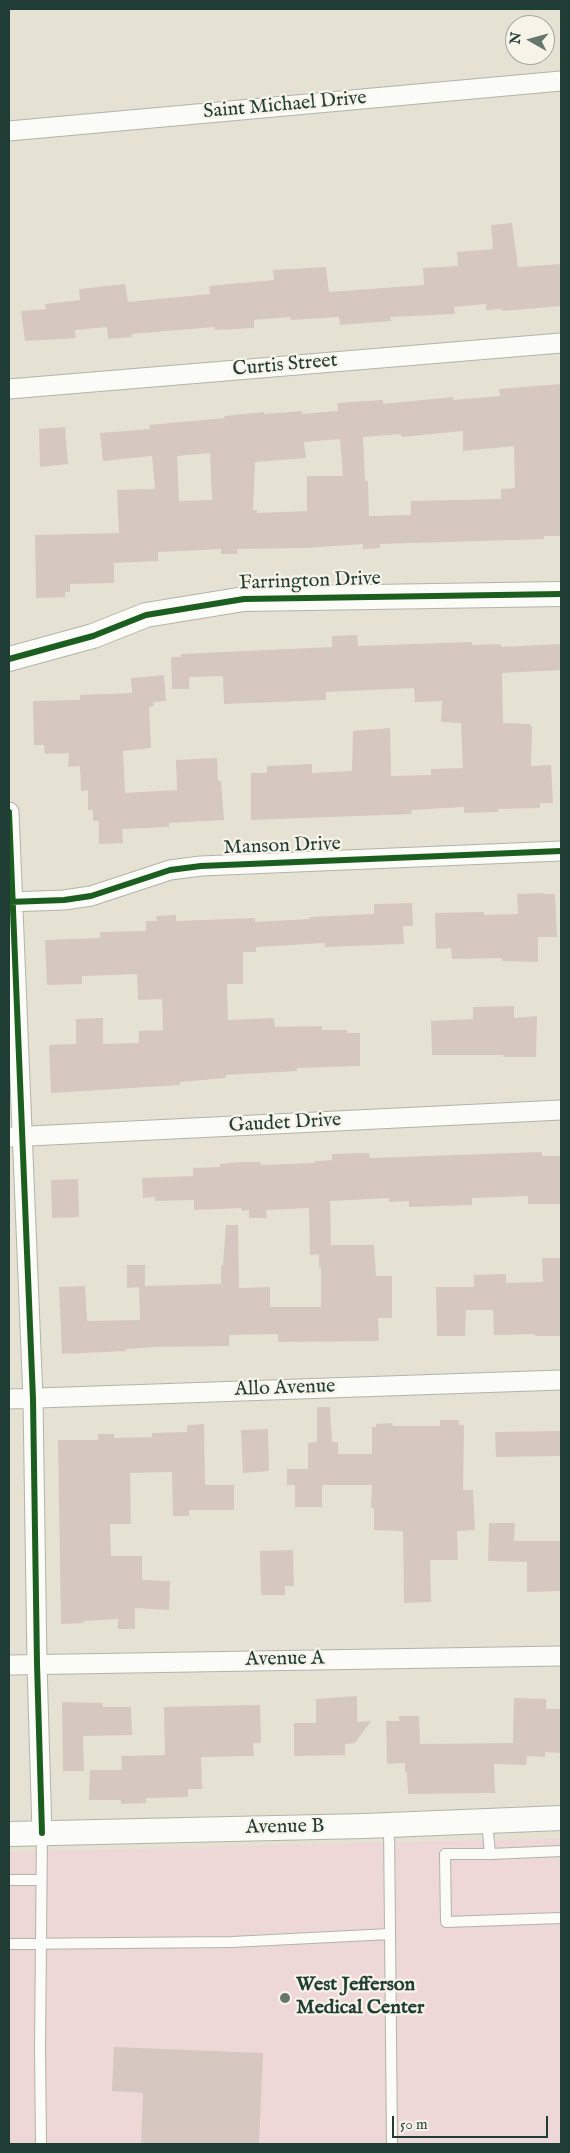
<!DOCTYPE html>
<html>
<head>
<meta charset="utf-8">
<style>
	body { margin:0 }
	#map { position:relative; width:570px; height:2153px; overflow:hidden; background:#e6e2d3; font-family:"IM FELL English",serif }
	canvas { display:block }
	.frame { position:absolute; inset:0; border:10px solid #1f3d34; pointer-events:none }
	.north { position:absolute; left:505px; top:15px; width:50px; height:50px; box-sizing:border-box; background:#f7f3e8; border:1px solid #a1aaa0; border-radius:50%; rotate:277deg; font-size:14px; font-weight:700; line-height:20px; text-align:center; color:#1f3d34 }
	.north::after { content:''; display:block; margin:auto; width:18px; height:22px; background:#65776c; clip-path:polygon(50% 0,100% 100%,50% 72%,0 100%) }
	.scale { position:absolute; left:392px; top:2116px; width:156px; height:22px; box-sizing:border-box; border:2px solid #1f3d34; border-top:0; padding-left:6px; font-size:15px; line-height:18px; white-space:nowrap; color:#1f3d34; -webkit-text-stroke:4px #f7f3e8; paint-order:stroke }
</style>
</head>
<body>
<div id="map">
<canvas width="570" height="2153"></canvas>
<div class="frame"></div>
<div class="north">N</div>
<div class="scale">50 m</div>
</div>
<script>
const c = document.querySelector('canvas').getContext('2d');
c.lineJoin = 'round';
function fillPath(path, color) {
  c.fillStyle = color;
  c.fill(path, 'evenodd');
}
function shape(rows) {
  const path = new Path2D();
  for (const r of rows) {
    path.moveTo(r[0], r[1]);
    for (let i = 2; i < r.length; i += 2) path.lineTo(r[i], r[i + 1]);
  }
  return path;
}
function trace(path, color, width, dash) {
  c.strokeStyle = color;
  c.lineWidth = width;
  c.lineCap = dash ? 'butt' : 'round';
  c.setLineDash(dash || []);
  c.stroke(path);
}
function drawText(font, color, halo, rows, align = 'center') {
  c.font = font + ' "IM FELL English",serif';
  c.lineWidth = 4.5;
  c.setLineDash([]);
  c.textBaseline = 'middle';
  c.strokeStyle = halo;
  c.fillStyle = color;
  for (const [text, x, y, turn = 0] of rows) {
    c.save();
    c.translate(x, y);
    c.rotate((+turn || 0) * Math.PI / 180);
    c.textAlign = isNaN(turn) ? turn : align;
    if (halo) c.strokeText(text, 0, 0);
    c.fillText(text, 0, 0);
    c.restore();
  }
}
fillPath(shape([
	[561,1838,561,2144,9,2144,9,1852]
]), '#eed8d7');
fillPath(shape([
	[512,223,518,267,561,264,561,306,502,311,502,309,486,310,486,304,454,307,455,314,390,317,391,321,340,325,339,317,291,320,290,317,254,320,254,328,215,330,214,327,131,334,132,337,108,339,107,327,75,330,76,338,25,341,21,311,46,309,45,304,80,300,79,289,125,284,128,302,210,294,209,286,274,280,273,270,326,267,329,292,424,285,423,268,458,266,457,252,493,249,491,225],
	[561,384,561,536,544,536,544,539,380,544,380,548,363,549,363,544,306,548,237,549,238,554,221,554,221,549,158,552,158,561,114,563,114,583,70,584,70,592,65,592,65,597,36,598,35,535,119,533,117,490,155,489,152,456,103,461,100,433,150,429,149,425,225,418,224,416,264,412,264,414,302,411,302,414,338,411,337,403,383,400,383,404,453,397,453,400,500,396,499,389],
	[463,431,463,451,514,446,515,488,501,489,501,499,411,501,411,515,369,516,368,481,365,481,363,437,401,434,401,437],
	[340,439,343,476,307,476,307,511,257,513,257,510,253,510,255,462,306,458,304,442],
	[210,453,212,500,179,501,177,456],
	[65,427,68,464,40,467,39,429],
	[357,635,358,646,472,642,472,645,501,644,501,647,561,644,561,670,502,673,503,723,530,724,530,726,532,726,531,766,551,765,553,803,540,803,540,808,498,809,498,812,464,813,464,807,411,810,412,814,251,820,251,773,267,773,267,766,312,764,312,773,352,771,353,731,390,728,391,776,431,775,431,769,463,768,461,723,441,722,442,701,415,702,414,688,326,692,326,700,224,704,223,676,189,677,189,689,172,689,171,657,181,657,181,654,332,647,332,636],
	[164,675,166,701,153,702,154,706,149,707,151,748,123,751,125,793,177,790,176,760,217,758,218,781,221,781,224,820,169,823,169,827,122,829,123,843,99,844,99,821,93,821,93,810,88,810,88,790,81,791,80,766,68,767,69,753,45,754,44,745,34,745,33,701,80,700,80,695,132,693,131,678],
	[544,893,544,894,555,894,557,937,538,937,538,962,502,961,502,958,452,959,451,948,436,949,435,913,484,912,484,915,518,914,517,894],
	[412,903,413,926,403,926,404,944,325,947,325,943,256,947,256,952,243,952,243,984,227,984,228,1020,274,1018,275,1027,322,1026,322,1030,347,1030,347,1033,360,1033,360,1066,297,1068,297,1071,226,1075,226,1078,180,1082,180,1085,51,1093,49,1045,76,1044,76,1019,103,1018,103,1044,139,1043,139,1031,163,1030,162,999,138,1000,137,974,82,976,82,984,47,985,45,940,100,938,100,932,146,931,146,921,157,921,156,916,176,915,176,921,255,918,255,922,310,919,310,917,374,914,374,904],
	[514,1006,514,1018,537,1016,536,1057,503,1057,503,1055,432,1055,431,1021,473,1019,473,1007],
	[542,1152,542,1156,561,1156,561,1204,528,1204,528,1196,472,1198,472,1205,409,1207,409,1201,389,1202,389,1198,330,1201,331,1245,374,1245,376,1276,392,1276,392,1318,378,1318,379,1341,278,1342,278,1334,229,1335,229,1346,155,1347,126,1349,126,1351,62,1354,59,1287,85,1286,87,1321,140,1320,139,1287,127,1288,127,1265,145,1265,145,1286,221,1284,221,1265,223,1265,226,1225,238,1225,239,1288,270,1287,270,1307,321,1307,321,1267,319,1267,319,1254,310,1255,309,1208,266,1210,267,1218,249,1218,249,1210,242,1211,241,1208,194,1210,194,1200,155,1201,155,1197,143,1198,142,1178,193,1176,193,1168,220,1167,220,1164,240,1162,260,1162,261,1165,315,1163,315,1161,332,1160,332,1154,369,1153,370,1158],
	[78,1179,79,1217,52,1218,51,1180],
	[542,1258,561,1258,561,1336,535,1336,535,1334,494,1335,493,1310,466,1310,465,1336,437,1336,436,1287,474,1287,474,1275,506,1274,506,1283,543,1282],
	[317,1407,330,1407,332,1442,338,1442,338,1454,372,1454,372,1427,376,1427,376,1424,393,1423,392,1426,440,1426,440,1420,459,1420,459,1425,464,1425,463,1490,473,1490,475,1530,457,1531,458,1560,430,1560,431,1602,404,1603,403,1531,374,1530,374,1508,371,1508,372,1485,322,1485,322,1507,295,1507,295,1485,287,1485,287,1469,308,1469,308,1443,317,1442],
	[204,1424,205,1485,234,1485,234,1510,189,1510,189,1516,173,1516,172,1472,130,1473,131,1524,110,1524,111,1556,142,1556,142,1580,170,1581,169,1610,135,1608,135,1629,118,1629,118,1619,84,1621,84,1623,61,1624,58,1440,98,1440,98,1434,114,1434,114,1438,152,1437,152,1433,187,1432,187,1425],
	[268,1429,269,1471,243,1473,241,1430],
	[561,1431,561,1456,496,1457,495,1432],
	[489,1523,515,1523,514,1541,561,1541,561,1591,527,1592,527,1562,488,1561],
	[293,1550,294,1586,285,1586,285,1595,261,1595,260,1551],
	[357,1696,357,1722,371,1721,355,1743,345,1744,345,1755,294,1756,294,1723,316,1723,316,1699],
	[514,1698,546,1699,546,1709,561,1709,561,1753,545,1752,545,1757,527,1756,526,1765,494,1764,495,1793,408,1794,407,1772,405,1772,405,1763,387,1764,386,1721,399,1721,399,1716,419,1716,420,1744,513,1743],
	[62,1702,102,1703,103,1707,131,1707,132,1735,83,1736,84,1771,63,1771],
	[260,1705,261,1743,253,1743,254,1756,201,1757,202,1789,188,1789,188,1797,146,1798,146,1803,121,1804,121,1800,89,1800,90,1770,122,1770,121,1756,165,1755,164,1707],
	[114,2047,263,2053,259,2144,141,2144,143,2093,112,2091]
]), '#d6c8c0');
const service = shape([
	[487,1821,490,1854,445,1854,446,1922,561,1918],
	[389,1825,392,2144],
	[490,1854,561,1851],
	[9,1880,41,1880],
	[9,1944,232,1942,390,1934],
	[41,2144,40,2048,42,1833]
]);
const minor = shape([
	[9,131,561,81],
	[9,389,561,343],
	[9,812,33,1399,37,1664,42,1833],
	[9,902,64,900,91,896,170,870,201,866,561,851],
	[9,1137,561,1110],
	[9,1399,561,1380],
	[9,1665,561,1656]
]);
const tertiary = shape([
	[9,659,93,636,146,615,244,599,561,594],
	[9,1834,364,1826,561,1818]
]);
trace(service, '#b2b3a9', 12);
trace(minor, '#b2b3a9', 21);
trace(tertiary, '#b2b3a9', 26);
trace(service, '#fbfbf8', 10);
trace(minor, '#fbfbf8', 19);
trace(tertiary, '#fbfbf8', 24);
trace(shape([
	[9,659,93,636,146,615,244,599,561,594],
	[9,812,33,1399,37,1664,42,1833],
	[9,902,64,900,91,896,170,870,201,866,561,851]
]), '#1b5e20', 6);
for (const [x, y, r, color] of [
	[285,1998,6,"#65776c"]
]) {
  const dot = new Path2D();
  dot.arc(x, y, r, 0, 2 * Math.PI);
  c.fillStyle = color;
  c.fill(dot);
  trace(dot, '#f7f3e8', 2);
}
drawText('20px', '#1f3d34', '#f7f3e8', [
	["Saint Michael Drive",285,106,-5],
	["Curtis Street",285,366,-5],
	["Farrington Drive",310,582,-2],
	["Manson Drive",282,847,-2],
	["Gaudet Drive",285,1124,-3],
	["Allo Avenue",285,1389,-2],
	["Avenue A",285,1660,-1],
	["Avenue B",285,1828,-1]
]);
drawText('bold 20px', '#1f3d34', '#f7f3e8', [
	["West Jefferson",296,1986],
	["Medical Center",296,2009]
], 'left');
</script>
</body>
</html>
